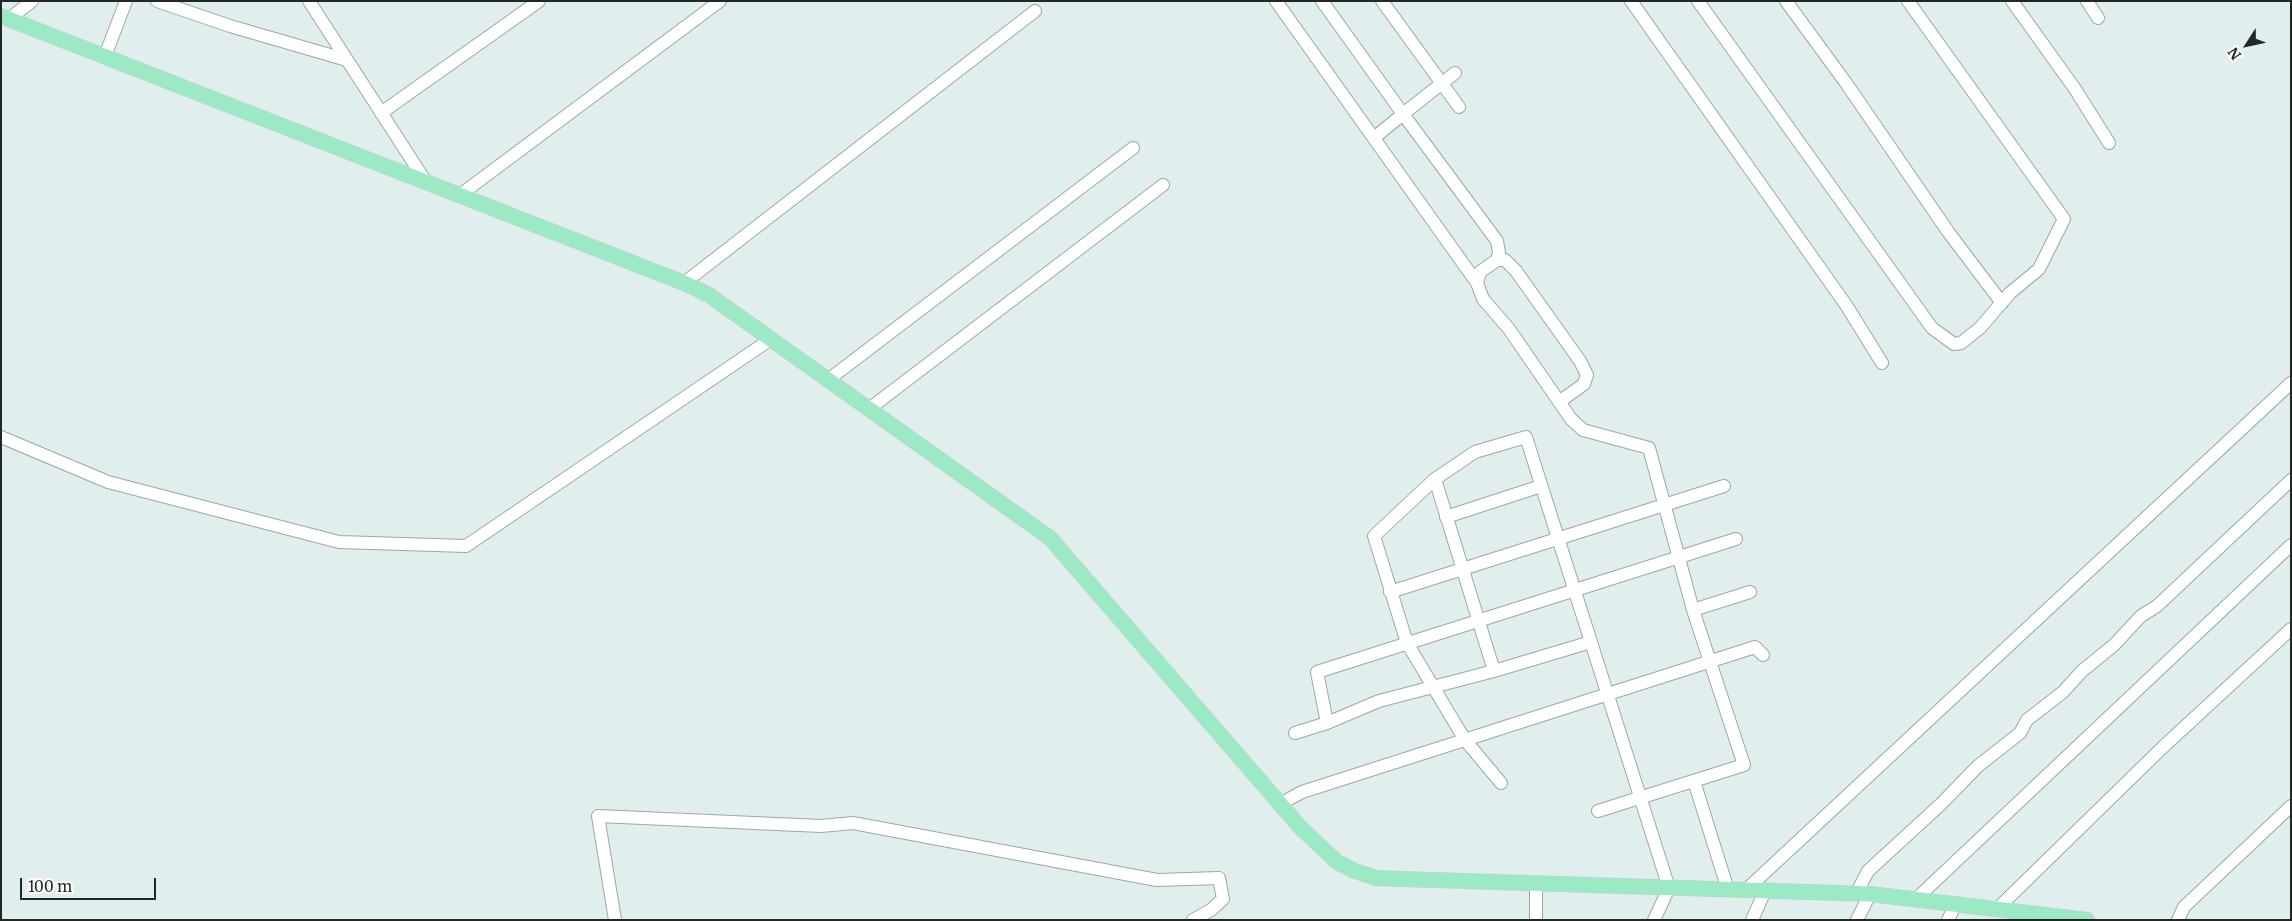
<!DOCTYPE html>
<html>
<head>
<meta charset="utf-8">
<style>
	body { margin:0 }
	#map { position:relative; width:2292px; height:921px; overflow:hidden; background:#e0eeed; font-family:Merriweather,serif }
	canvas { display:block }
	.frame { position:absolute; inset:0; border:2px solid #222727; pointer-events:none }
	.north { position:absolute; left:2222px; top:20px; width:50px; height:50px; -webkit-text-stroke:4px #fff; paint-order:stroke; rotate:235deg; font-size:14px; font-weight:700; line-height:20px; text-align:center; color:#222727 }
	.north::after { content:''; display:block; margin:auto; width:18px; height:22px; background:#222727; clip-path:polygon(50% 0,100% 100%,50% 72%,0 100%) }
	.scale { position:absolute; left:20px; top:878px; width:136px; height:22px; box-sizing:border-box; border:2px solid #222727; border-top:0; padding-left:6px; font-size:15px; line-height:18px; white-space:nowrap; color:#222727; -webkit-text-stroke:4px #fff; paint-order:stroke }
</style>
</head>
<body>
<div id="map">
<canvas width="2292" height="921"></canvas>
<div class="frame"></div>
<div class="north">N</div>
<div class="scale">100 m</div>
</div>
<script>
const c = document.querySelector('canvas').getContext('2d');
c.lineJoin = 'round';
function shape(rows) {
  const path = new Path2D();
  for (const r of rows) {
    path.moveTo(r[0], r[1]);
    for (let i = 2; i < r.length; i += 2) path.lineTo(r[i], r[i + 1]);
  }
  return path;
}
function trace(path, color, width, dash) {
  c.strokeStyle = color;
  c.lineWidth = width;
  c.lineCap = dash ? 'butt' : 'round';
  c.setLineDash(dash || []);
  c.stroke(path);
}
const minor = shape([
	[157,1,230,26,347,60],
	[309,1,426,182],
	[1276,1,1477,283],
	[1322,1,1403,114,1374,138],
	[1382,1,1459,107],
	[1631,1,1846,305,1882,363],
	[1698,1,1932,328,1954,344,1961,343,1980,328,2010,293,2039,269,2064,219,1908,1],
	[1786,1,1846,83,1949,233,2002,303],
	[2012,1,2075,89,2109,143],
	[2087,1,2098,18],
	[9,19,32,1],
	[105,56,126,1],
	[1455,73,1403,114,1497,241,1499,252,1497,260,1480,272,1477,283,1483,299,1509,329,1571,419,1583,430,1649,448,1693,610,1744,765,1598,811],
	[381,113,539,1],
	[460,195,720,1],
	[1497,260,1505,260,1516,271,1580,361,1587,375,1584,384,1559,402],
	[684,283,1035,11],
	[828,380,1133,148],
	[869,409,1163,185],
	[1,437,108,482,339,542,466,546,771,339],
	[1435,479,1494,671],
	[1446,517,1541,486],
	[1390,592,1724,486],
	[1693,610,1750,592],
	[1327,723,1317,672,1736,539],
	[1295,733,1327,723,1379,701,1494,671,1591,642],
	[1694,781,1728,890],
	[1501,783,1465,740,1407,643,1374,536,1435,479,1475,452,1526,437,1669,888,1654,920],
	[1280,804,1302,792,1755,647,1763,655],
	[1746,890,2291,383],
	[1856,894,1868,871,1941,804,1978,766,2020,733,2027,720,2063,692,2082,671,2114,645,2141,616,2157,606,2291,480],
	[1916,899,2291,545],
	[1998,908,2163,747,2291,629],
	[615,920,598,816,821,826,853,823,1157,880,1219,878,1223,899,1211,910,1193,920],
	[1536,920,1536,884],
	[1752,920,1765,891],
	[1857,920,1870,894],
	[1948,920,1956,903],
	[2178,920,2184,907,2291,806]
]);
const major = shape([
	[1,16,684,283,709,295,1050,538,1300,827,1337,862,1355,871,1376,878,1402,879,1870,894,2087,920]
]);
trace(minor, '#9ba8a7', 14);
trace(major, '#cacbcb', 16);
trace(minor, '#fff', 12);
trace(major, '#9ce9c6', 15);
</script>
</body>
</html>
